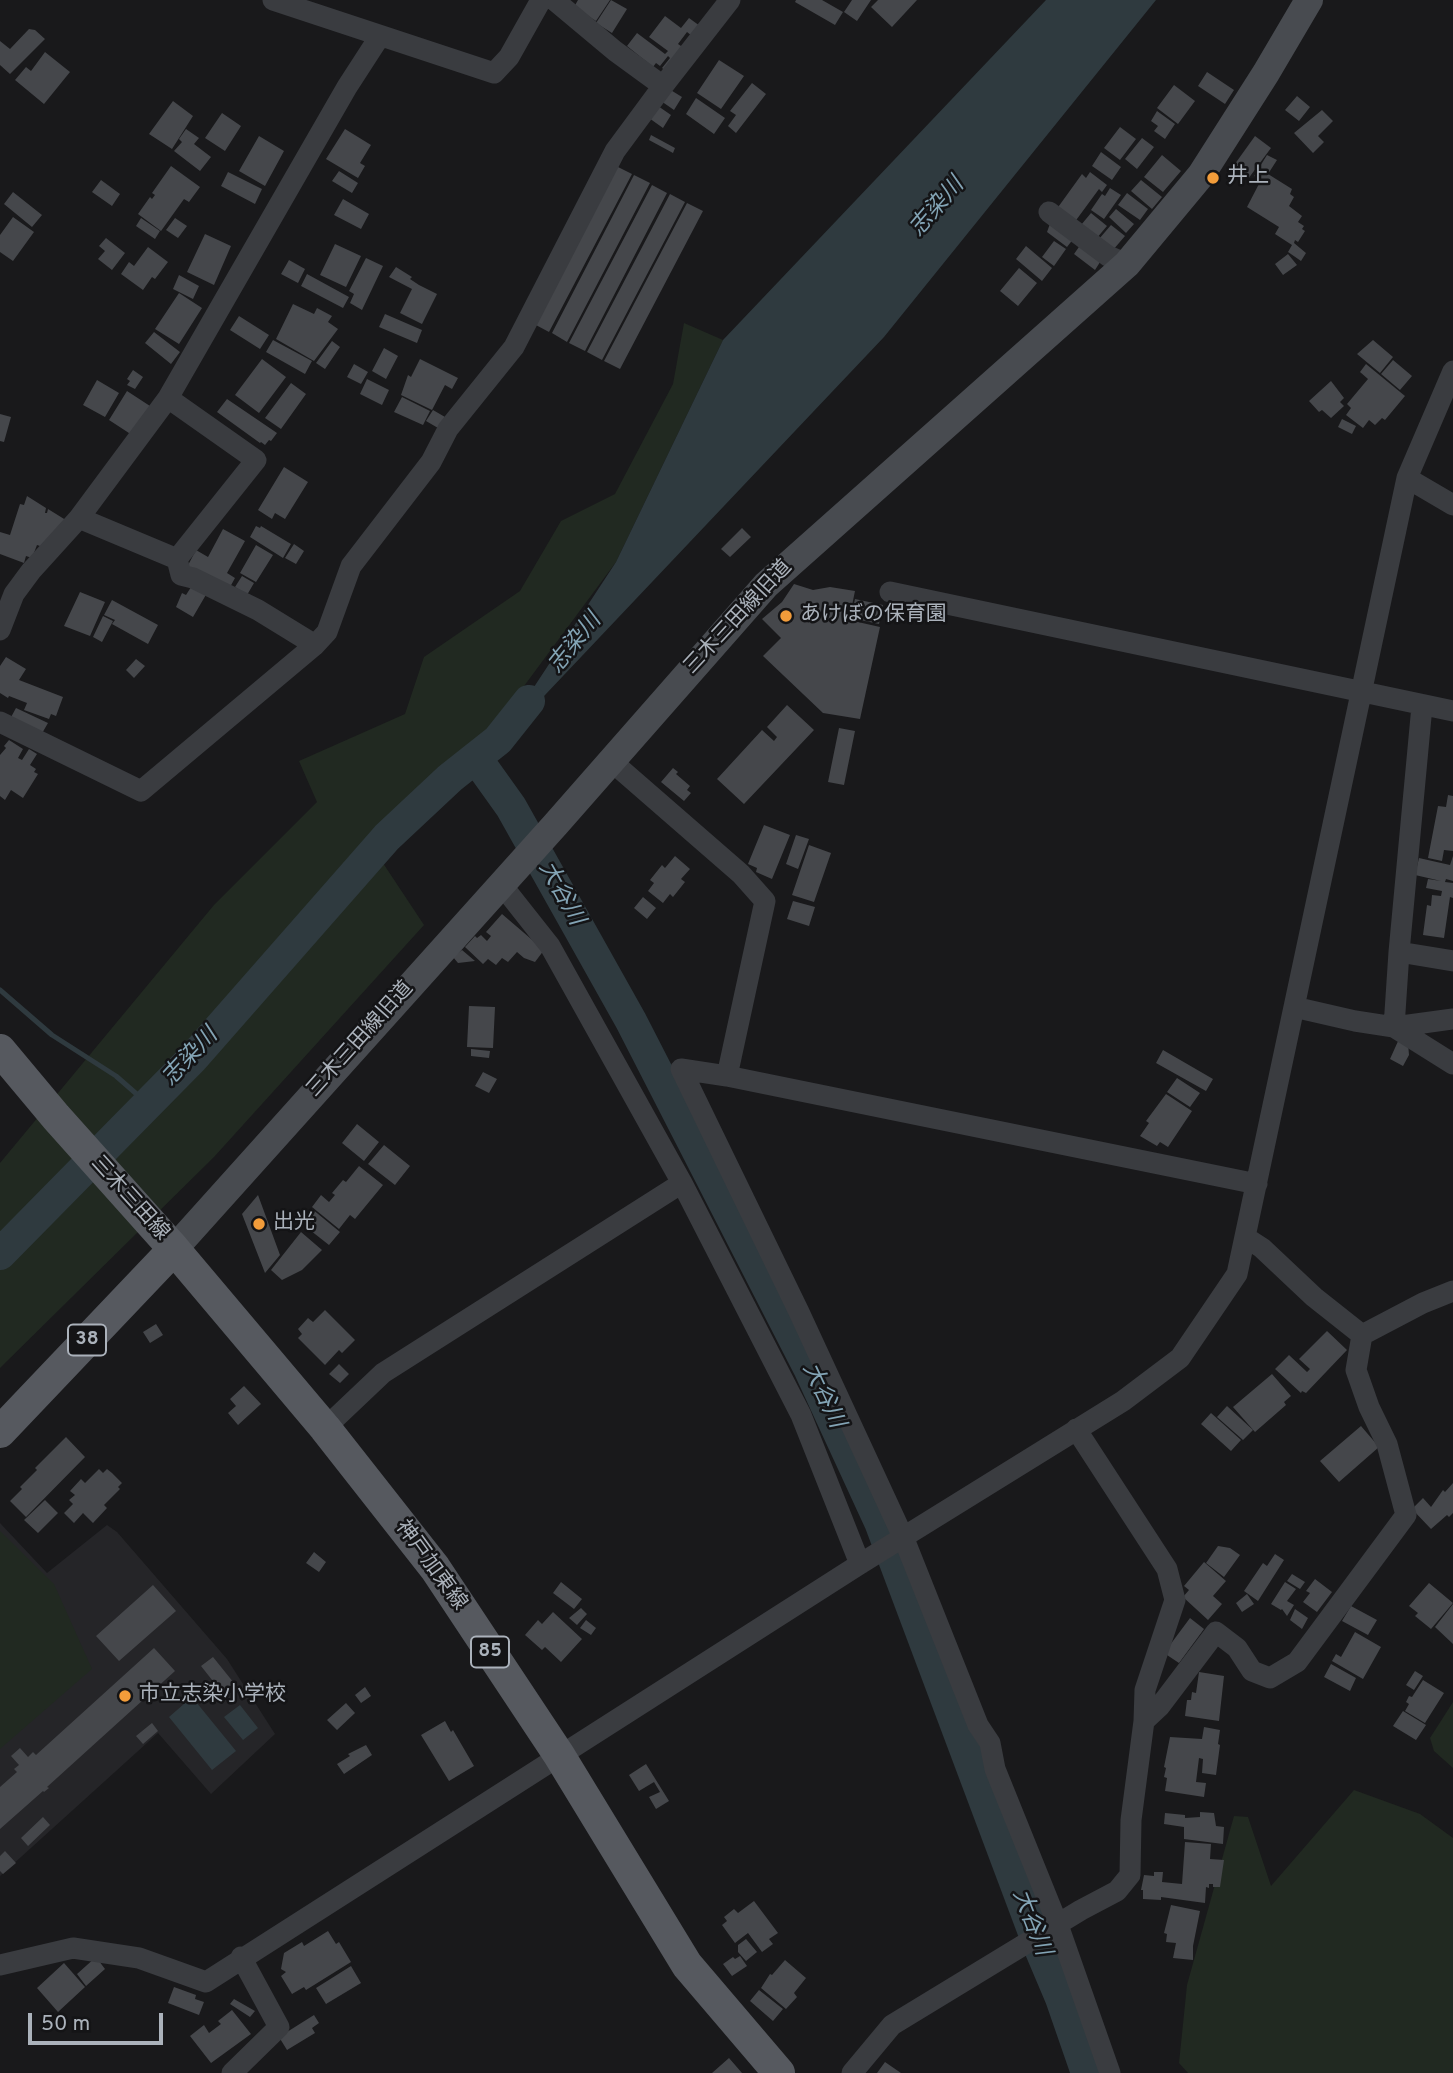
<!DOCTYPE html>
<html>
<head>
<meta charset="utf-8">
<style>
	body { margin:0 }
	#map { position:relative; width:1453px; height:2073px; overflow:hidden; background:#19191b; font-family:Overpass,sans-serif }
	canvas { display:block }
	.scale { position:absolute; left:28px; top:2013px; width:135px; height:32px; box-sizing:border-box; border:4px solid #abb2bb; border-top:0; padding-left:9px; font-size:21px; line-height:24px; white-space:nowrap; color:#abb2bb; -webkit-text-stroke:5px #141416; paint-order:stroke }
</style>
</head>
<body>
<div id="map">
<canvas width="1453" height="2073"></canvas>
<div class="scale">50 m</div>
</div>
<script>
const c = document.querySelector('canvas').getContext('2d');
c.lineJoin = 'round';
function fillPath(path, color) {
  c.fillStyle = color;
  c.fill(path, 'evenodd');
}
function shape(rows) {
  const path = new Path2D();
  for (const r of rows) {
    path.moveTo(r[0], r[1]);
    for (let i = 2; i < r.length; i += 2) path.lineTo(r[i], r[i + 1]);
  }
  return path;
}
function trace(path, color, width, dash) {
  c.strokeStyle = color;
  c.lineWidth = width;
  c.lineCap = dash ? 'butt' : 'round';
  c.setLineDash(dash || []);
  c.stroke(path);
}
function drawText(font, color, halo, rows, align = 'center') {
  c.font = font + ' Overpass,"Noto Sans JP",sans-serif';
  c.lineWidth = 5;
  c.setLineDash([]);
  c.textBaseline = 'middle';
  c.strokeStyle = halo;
  c.fillStyle = color;
  for (const [text, x, y, turn = 0] of rows) {
    c.save();
    c.translate(x, y);
    c.rotate((+turn || 0) * Math.PI / 180);
    c.textAlign = isNaN(turn) ? turn : align;
    if (halo) c.strokeText(text, 0, 0);
    c.fillText(text, 0, 0);
    c.restore();
  }
}
fillPath(shape([
	[0,1523,47,1573,107,1525,117,1532,227,1659,275,1734,211,1794,158,1733,0,1876]
]), '#252528');
fillPath(shape([
	[684,323,723,340,616,562,507,709,371,845,424,925,214,1157,0,1368,0,1163,214,905,317,802,299,761,405,714,424,657,520,591,561,521,615,494,673,384],
	[0,1531,54,1584,92,1669,0,1749],
	[1453,1702,1453,1768,1434,1751,1430,1738],
	[1354,1790,1420,1814,1453,1838,1453,2073,1188,2073,1179,2063,1187,1985,1234,1816,1248,1817,1271,1886]
]), '#212921');
fillPath(shape([
	[1046,0,1156,0,884,337,492,751,616,562,723,340],
	[192,1697,236,1751,212,1770,169,1717],
	[240,1705,258,1728,243,1740,224,1717]
]), '#2f3a3f');
trace(shape([
	[0,990,52,1035,116,1076,148,1104]
]), '#2f3a3f', 5);
trace(shape([
	[476,758,511,807,631,1021,810,1370,880,1522,1039,1946,1061,1998,1087,2073],
	[0,1254,193,1058,387,837,450,778,498,740,529,701]
]), '#2f3a3f', 32);
fillPath(shape([
	[578,0,610,0,596,21,574,7],
	[611,0,627,9,612,33,596,23],
	[796,0,822,0,843,12,835,25,795,2],
	[852,0,871,0,857,21,844,12],
	[878,0,917,0,892,27,871,7],
	[665,16,681,28,689,18,700,26,692,36,687,32,678,44,684,48,667,72,662,68,670,58,668,56,660,66,656,63,653,67,627,46,637,33,665,54,668,51,649,37],
	[29,29,35,30,45,39,10,74,0,65,0,41,10,49],
	[45,52,70,72,44,104,15,80,26,67,31,71],
	[719,60,744,76,721,109,697,93],
	[1207,72,1234,90,1225,104,1198,86],
	[752,83,766,94,736,133,728,126,736,115,730,111],
	[1174,85,1195,101,1178,124,1157,108],
	[669,89,682,97,674,110,661,101],
	[1297,96,1310,107,1299,121,1285,110],
	[696,98,725,118,714,134,686,114],
	[173,101,193,116,172,149,149,134],
	[658,106,671,115,663,128,649,118],
	[1322,110,1333,121,1318,136,1324,142,1313,153,1294,133],
	[1157,111,1175,124,1165,139,1154,131,1158,126,1151,121],
	[222,113,241,126,225,151,205,138],
	[1120,127,1136,139,1120,160,1104,148],
	[186,129,199,138,194,144,211,157,200,171,174,151,182,142,179,139],
	[345,129,371,145,360,163,365,166,358,178,326,159],
	[651,135,675,148,673,153,649,140],
	[259,136,284,151,265,186,239,171],
	[1255,136,1271,148,1248,179,1232,168],
	[1142,138,1154,147,1137,169,1125,159],
	[1101,152,1121,167,1112,180,1092,166],
	[1162,155,1181,171,1163,192,1144,177],
	[1267,155,1277,160,1268,174,1292,189,1290,194,1294,197,1289,206,1302,216,1298,222,1304,226,1302,229,1305,231,1298,242,1295,240,1294,243,1306,253,1301,261,1288,252,1292,245,1275,234,1279,227,1247,207,1261,180,1254,176],
	[171,166,200,187,189,202,184,199,161,231,138,214,150,197,152,199,155,195,152,193],
	[616,166,632,174,549,332,534,324],
	[339,171,358,183,352,193,332,181],
	[228,172,262,189,255,204,221,186],
	[1090,172,1107,185,1102,192,1099,189,1074,223,1056,210,1082,174,1086,178],
	[634,175,650,183,567,342,552,333],
	[101,180,120,194,112,206,92,192],
	[1141,180,1162,197,1152,209,1131,191],
	[652,185,667,193,585,351,569,343],
	[1110,188,1121,195,1104,219,1091,210,1102,194,1105,196],
	[13,192,42,215,32,227,4,204],
	[1127,193,1148,209,1140,220,1118,205],
	[670,194,685,202,602,360,587,352],
	[343,199,369,214,361,229,334,215],
	[687,203,703,211,620,369,604,361],
	[1116,209,1134,224,1126,233,1109,217],
	[1091,213,1107,226,1096,239,1081,225],
	[13,217,34,232,13,261,0,252,0,235],
	[141,218,160,231,155,239,136,226],
	[175,218,187,226,178,238,166,230],
	[1051,221,1074,238,1067,247,1047,232],
	[1111,225,1125,236,1113,250,1099,239],
	[205,234,231,246,214,285,187,272],
	[106,238,125,253,112,270,98,259,105,251,99,246],
	[1054,241,1066,249,1054,266,1042,257],
	[335,244,361,256,346,287,320,275],
	[1081,244,1102,259,1095,270,1074,254],
	[1026,246,1052,268,1042,281,1016,259],
	[148,247,168,262,155,279,152,277,143,290,121,274,129,262,134,266],
	[1288,254,1297,265,1283,275,1275,264],
	[366,258,383,266,362,310,350,303,354,294,349,291],
	[289,260,305,269,298,283,281,274],
	[396,267,412,277,410,279,419,285,437,294,422,324,400,313,412,289,389,277],
	[1019,268,1037,283,1018,306,1000,291],
	[307,274,349,297,343,308,301,286],
	[179,275,199,286,193,299,173,289],
	[179,293,202,308,179,344,155,329],
	[293,304,314,314,317,308,332,316,328,322,338,329,314,361,276,339],
	[385,314,422,330,417,343,379,327],
	[239,316,269,335,260,349,230,330],
	[154,332,180,352,171,364,145,343],
	[273,340,312,361,305,374,266,352],
	[1373,340,1393,357,1380,373,1357,354],
	[332,341,340,347,325,369,316,363],
	[384,348,398,356,386,379,372,371],
	[262,359,286,377,259,413,235,395],
	[420,359,458,378,452,389,445,385,432,410,401,395,408,375,411,377],
	[1393,360,1412,376,1400,390,1381,374],
	[354,364,368,372,361,384,347,377],
	[1366,364,1405,396,1385,420,1382,418,1375,425,1369,420,1363,428,1346,415,1351,408,1347,404,1368,379,1360,372],
	[133,370,143,377,135,389,127,385,130,381,127,379],
	[367,379,389,390,382,405,360,394],
	[97,380,119,393,105,417,83,405],
	[1331,381,1344,398,1340,402,1344,406,1331,418,1322,410,1319,412,1309,401],
	[291,383,306,394,281,429,265,418],
	[127,391,150,406,132,435,109,420],
	[402,397,430,411,423,425,394,412],
	[227,399,277,433,271,441,269,440,265,445,261,442,260,443,217,412],
	[433,410,445,417,438,428,426,421],
	[0,414,11,417,4,442,0,441],
	[1342,419,1356,426,1352,434,1338,427],
	[284,467,308,482,285,519,275,513,272,519,258,510],
	[27,496,46,508,45,513,47,513,48,509,69,522,43,547,37,545,32,558,26,556,24,563,0,554,0,532,10,535,20,504,24,505],
	[256,526,260,528,261,526,291,544,283,558,250,537],
	[742,528,751,537,730,557,721,549],
	[223,529,245,541,227,573,235,578,229,589,186,569,196,550,208,557],
	[294,544,304,551,296,564,285,558],
	[256,545,273,555,256,582,240,573],
	[242,576,254,583,247,595,235,587],
	[193,584,207,593,193,617,176,607,182,593,186,595],
	[794,584,813,590,830,587,855,591,849,620,880,627,860,719,823,713,763,656,781,638,762,619,782,602],
	[80,592,105,602,90,636,64,626],
	[855,599,883,605,879,624,851,618],
	[112,600,158,625,148,644,112,624,115,620,104,615],
	[103,616,113,621,102,642,93,637],
	[6,657,26,669,19,680,63,697,56,716,51,714,49,719,24,710,27,703,9,696,8,698,0,693,0,666],
	[136,659,145,666,134,678,126,670],
	[787,705,814,730,744,804,717,779,762,730,774,741,777,737,767,727],
	[16,708,48,723,41,735,10,719],
	[839,728,855,731,844,785,828,782],
	[9,740,23,749,18,758,22,760,29,749,37,754,30,765,36,769,34,772,38,774,23,798,11,790,5,800,0,796,0,755,6,748,4,746],
	[673,768,678,772,676,774,690,786,687,790,691,793,684,801,661,782],
	[1448,795,1453,796,1453,851,1444,850,1442,861,1428,858,1438,806,1446,807],
	[764,825,790,835,772,879,756,872,757,868,748,864],
	[796,835,809,839,798,869,786,864],
	[809,845,831,853,814,902,792,895],
	[675,856,690,869,681,879,685,882,673,897,670,894,663,903,648,891,654,883,650,880,662,865,665,868],
	[1453,856,1453,881,1446,879,1445,882,1453,883,1453,898,1450,897,1444,938,1423,935,1427,905,1431,906,1432,895,1441,896,1442,891,1426,888,1428,879,1441,881,1415,875,1419,858,1450,865],
	[643,897,656,908,647,919,634,908],
	[793,901,815,907,809,926,787,919],
	[502,914,544,950,535,962,524,958,517,952,508,962,502,958,496,965,488,959,483,964,465,947,475,936,477,938,481,935,487,941,491,936,486,932],
	[462,950,475,961,458,963,453,957],
	[469,1006,495,1007,493,1048,467,1047],
	[1399,1039,1408,1043,1409,1055,1403,1066,1390,1059],
	[471,1049,490,1051,489,1058,471,1056],
	[1163,1050,1213,1079,1206,1091,1156,1063],
	[483,1072,497,1079,489,1093,475,1086],
	[1177,1078,1200,1093,1190,1107,1167,1092],
	[1166,1094,1192,1111,1168,1147,1160,1142,1157,1146,1140,1136,1149,1123,1146,1121],
	[357,1124,379,1142,364,1161,342,1143],
	[384,1145,410,1166,395,1185,368,1164],
	[359,1166,383,1185,355,1219,350,1215,339,1229,312,1207,321,1195,329,1202,335,1195,332,1193,343,1180,346,1182],
	[258,1195,280,1255,265,1273,242,1214],
	[312,1209,340,1232,329,1245,301,1223],
	[301,1232,322,1250,302,1270,282,1280,271,1270],
	[325,1310,355,1340,342,1353,339,1350,325,1365,298,1338,302,1334,298,1329,308,1318,313,1322],
	[156,1324,163,1335,150,1343,143,1332],
	[1327,1331,1347,1350,1306,1393,1302,1391,1301,1393,1275,1369,1289,1355,1307,1372,1310,1369,1299,1359],
	[339,1364,349,1374,340,1383,329,1374],
	[1272,1374,1291,1396,1284,1402,1286,1405,1255,1432,1233,1407],
	[244,1386,261,1404,238,1425,228,1413,236,1406,230,1399],
	[1227,1406,1253,1430,1243,1440,1217,1417],
	[1211,1413,1241,1440,1231,1451,1201,1424],
	[1361,1426,1379,1447,1339,1482,1320,1461],
	[66,1437,85,1457,26,1517,10,1501,22,1489,20,1487,37,1470,35,1468],
	[99,1469,103,1473,107,1469,112,1473,122,1483,118,1487,120,1489,104,1505,107,1508,93,1523,83,1513,74,1523,64,1513,73,1504,69,1500,75,1495,70,1491,81,1479,85,1483],
	[1453,1483,1453,1513,1449,1517,1447,1515,1431,1529,1412,1509,1423,1498,1431,1507,1443,1490,1445,1492],
	[45,1500,58,1513,38,1533,24,1520],
	[1218,1546,1230,1548,1240,1555,1224,1577,1206,1563],
	[314,1552,326,1562,319,1572,306,1563],
	[1275,1554,1284,1560,1258,1601,1244,1591,1263,1563,1267,1566],
	[1204,1562,1226,1581,1213,1596,1222,1604,1208,1620,1183,1597,1189,1590,1184,1586],
	[1292,1574,1305,1582,1300,1589,1287,1581],
	[1315,1579,1332,1592,1317,1612,1303,1602,1310,1593,1306,1591],
	[561,1582,582,1599,574,1609,553,1593],
	[1285,1582,1296,1589,1287,1601,1294,1605,1287,1616,1282,1609,1281,1610,1271,1604],
	[1429,1583,1453,1603,1431,1629,1415,1616,1418,1613,1409,1606],
	[153,1585,176,1611,119,1661,96,1636],
	[1247,1594,1254,1604,1242,1612,1236,1603],
	[1453,1604,1453,1644,1435,1627],
	[1351,1606,1377,1620,1368,1635,1342,1621],
	[581,1608,587,1614,577,1625,569,1618],
	[1295,1609,1308,1618,1302,1629,1290,1620],
	[553,1612,582,1639,561,1662,545,1647,542,1650,525,1635,538,1620,542,1624],
	[1190,1618,1204,1629,1179,1663,1164,1653],
	[586,1620,596,1628,591,1635,580,1628],
	[1355,1632,1381,1647,1363,1679,1332,1661,1336,1654,1341,1657],
	[154,1648,175,1671,47,1787,49,1788,44,1792,43,1791,0,1829,0,1787,17,1772,14,1769,19,1765,11,1756,20,1748,28,1757,33,1752,36,1755],
	[213,1657,238,1688,219,1703,209,1691,216,1685,201,1666],
	[1331,1664,1356,1678,1350,1691,1324,1677],
	[1415,1671,1423,1676,1414,1690,1406,1685],
	[1199,1672,1224,1676,1219,1721,1185,1716,1187,1700,1191,1700,1192,1692,1196,1693],
	[1423,1680,1444,1693,1425,1723,1405,1711,1409,1704,1406,1702,1409,1696,1412,1697],
	[365,1687,371,1696,361,1703,355,1695],
	[346,1703,355,1713,337,1730,327,1720],
	[1403,1711,1426,1725,1416,1740,1393,1726],
	[445,1721,451,1732,453,1730,474,1766,449,1781,421,1735],
	[152,1723,158,1731,143,1744,136,1736],
	[1204,1727,1220,1730,1218,1744,1220,1745,1216,1775,1202,1773,1203,1759,1199,1758,1196,1782,1206,1783,1204,1797,1165,1791,1167,1778,1164,1777,1166,1768,1164,1767,1170,1737,1202,1739],
	[366,1745,372,1755,344,1774,337,1764,350,1756,348,1754],
	[646,1764,669,1801,656,1809,649,1797,660,1792,654,1782,639,1791,629,1775],
	[1200,1812,1214,1813,1216,1826,1224,1827,1223,1844,1184,1839,1184,1827,1164,1824,1165,1813,1185,1815,1185,1818,1200,1817],
	[43,1817,50,1825,28,1846,21,1838],
	[1185,1842,1211,1844,1210,1859,1224,1860,1220,1887,1213,1887,1213,1884,1209,1884,1209,1888,1206,1887,1205,1903,1161,1897,1161,1900,1143,1899,1143,1890,1141,1890,1144,1875,1154,1876,1154,1872,1163,1872,1162,1882,1182,1884],
	[5,1851,16,1863,3,1874,0,1871,0,1856],
	[754,1901,778,1933,769,1939,773,1944,762,1952,748,1933,735,1943,722,1925,727,1921,724,1917,734,1909,738,1913],
	[1171,1905,1200,1911,1193,1946,1193,1960,1173,1958,1176,1943,1166,1942,1167,1934,1164,1933],
	[328,1931,336,1944,339,1942,351,1962,306,1990,304,1987,292,1994,281,1976,286,1972,281,1969,284,1953,302,1942,304,1946],
	[746,1939,757,1952,746,1961,738,1952,738,1945],
	[740,1956,747,1966,732,1976,723,1964,733,1957,735,1959],
	[96,1957,105,1969,86,1986,77,1974],
	[785,1960,806,1978,794,1993,797,1997,786,2009,761,1988,770,1974,772,1975],
	[64,1963,85,1987,58,2012,37,1988],
	[351,1966,361,1983,326,2004,316,1988],
	[174,1987,196,1995,195,1999,204,2002,199,2015,168,2003],
	[759,1990,783,2009,773,2021,750,2001],
	[234,1999,255,2011,250,2017,230,2004],
	[232,2010,251,2034,211,2063,190,2036,204,2025,209,2033,221,2024,218,2021],
	[314,2015,319,2023,312,2028,315,2033,287,2050,279,2037],
	[729,2058,742,2073,712,2073],
	[885,2062,901,2073,877,2073]
]), '#45474b');
trace(shape([
	[273,0,494,73,509,57,541,0],
	[663,86,730,0],
	[1049,212,1108,256,1127,264],
	[168,398,256,460,177,559],
	[1407,478,1453,505],
	[79,518,177,559,181,575,193,578,258,610,315,645],
	[890,592,1453,711],
	[0,630,14,594,31,571,79,518,168,398,347,87,380,36],
	[1422,706,1399,952,1394,1027,1453,1019],
	[0,722,141,791,315,645,327,632,351,566,431,462,448,429,514,347,615,151,663,86,615,51,554,0],
	[610,760,741,874,765,901,727,1076,1257,1184],
	[501,884,550,946,682,1183],
	[1399,952,1453,961],
	[1294,1007,1355,1021,1394,1027,1453,1064],
	[727,1076,681,1069,799,1312,904,1539,978,1725,990,1743,995,1769,1058,1925,1110,2073],
	[1245,1237,1262,1248,1314,1297,1362,1335],
	[1362,1335,1423,1303,1453,1291],
	[325,1428,383,1373,682,1183,801,1415,860,1564],
	[1144,1721,1160,1706,1216,1632,1237,1648,1252,1671,1270,1678,1297,1662,1406,1515,1387,1444,1369,1407,1356,1370,1362,1335],
	[0,1965,73,1948,139,1958,206,1982,860,1564,1123,1401,1180,1358,1237,1274,1407,478,1453,371],
	[232,2073,279,2027,241,1957],
	[852,2073,892,2025,1081,1910,1117,1891,1130,1875,1131,1820,1144,1721,1145,1690,1175,1600,1167,1569,1076,1429]
]), '#3a3c40', 21);
trace(shape([
	[174,1249,556,824,766,585,1127,264,1201,175,1266,73,1309,0]
]), '#484b50', 28);
trace(shape([
	[0,1050,56,1117,174,1249,325,1428,435,1568,559,1755,687,1965,779,2073],
	[0,1432,174,1249]
]), '#56595f', 32);
for (const [x, y, r, color] of [
	[1213,178,7,"#f29c3a"],
	[786,616,7,"#f29c3a"],
	[259,1224,7,"#f29c3a"],
	[125,1696,7,"#f29c3a"]
]) {
  const dot = new Path2D();
  dot.arc(x, y, r, 0, 2 * Math.PI);
  c.fillStyle = color;
  c.fill(dot);
  trace(dot, '#141416', 2.5);
}
for (const [x, y, w] of [
	[87,1340,38],
	[490,1652,38]
]) {
  const box = new Path2D();
  box.roundRect(x - w / 2, y - 15.5, w, 31, 5);
  c.fillStyle = '#141416';
  c.fill(box);
  trace(box, '#abb2bb', 2);
}
drawText('bold 19px', '#abb2bb', null, [
	["38",87,1340],
	["85",490,1652]
]);
drawText('21px', '#abb2bb', '#141416', [
	["井上",1227,178],
	["あけぼの保育園",800,616],
	["出光",273,1224],
	["市立志染小学校",139,1696]
], 'left');
drawText('21px', '#abb2bb', '#141416', [
	["三木三田線旧道",739,618,-47],
	["三木三田線旧道",361,1040,-48],
	["三木三田線",129,1199,48],
	["神戸加東線",430,1566,54]
]);
drawText('italic 23px', '#83a4b5', '#141416', [
	["志染川",938,208,-49],
	["志染川",576,644,-51],
	["大谷川",560,894,61],
	["志染川",191,1058,-47],
	["大谷川",822,1396,65],
	["大谷川",1030,1923,69]
]);
</script>
</body>
</html>
